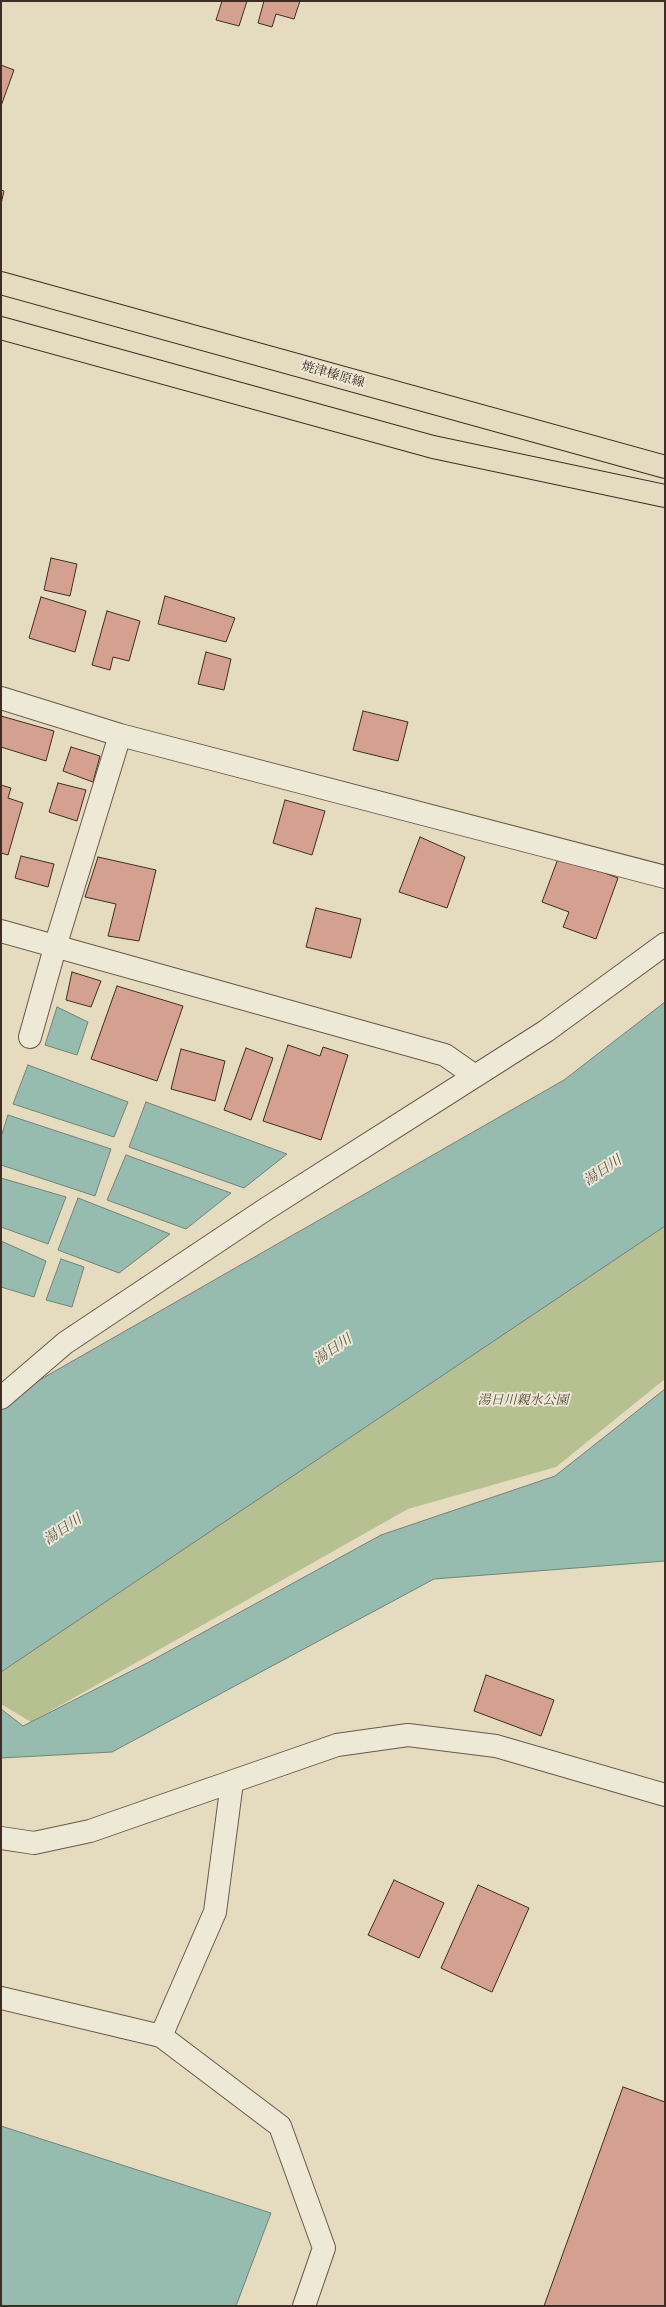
<!DOCTYPE html>
<html>
<head>
<meta charset="utf-8">
<style>
	body { margin:0 }
	#map { position:relative; width:666px; height:2307px; overflow:hidden; background:#e5dcc0; font-family:"Gentium Book Plus",serif }
	canvas { display:block }
	.frame { position:absolute; inset:0; border:2px solid #3f2c24; pointer-events:none }
</style>
</head>
<body>
<div id="map">
<canvas width="666" height="2307"></canvas>
<div class="frame"></div>
</div>
<script>
const c = document.querySelector('canvas').getContext('2d');
c.lineJoin = 'round';
function fillPath(path, color) {
  c.fillStyle = color;
  c.fill(path, 'evenodd');
}
function shape(rows) {
  const path = new Path2D();
  for (const r of rows) {
    path.moveTo(r[0], r[1]);
    for (let i = 2; i < r.length; i += 2) path.lineTo(r[i], r[i + 1]);
  }
  return path;
}
function trace(path, color, width, dash) {
  c.strokeStyle = color;
  c.lineWidth = width;
  c.lineCap = dash ? 'butt' : 'round';
  c.setLineDash(dash || []);
  c.stroke(path);
}
function drawText(font, color, halo, rows, align = 'center') {
  c.font = font + ' "Gentium Book Plus","Noto Serif JP",serif';
  c.lineWidth = 4;
  c.setLineDash([]);
  c.textBaseline = 'middle';
  c.strokeStyle = halo;
  c.fillStyle = color;
  for (const [text, x, y, turn = 0] of rows) {
    c.save();
    c.translate(x, y);
    c.rotate((+turn || 0) * Math.PI / 180);
    c.textAlign = isNaN(turn) ? turn : align;
    if (halo) c.strokeText(text, 0, 0);
    c.fillText(text, 0, 0);
    c.restore();
  }
}
fillPath(shape([
	[665,1217,665,1379,556,1467,408,1509,31,1722,1,1704,1,1672]
]), '#b6c091');
const water = shape([
	[665,1002,665,1226,1,1672,1,1402,564,1080,665,1002],
	[57,1007,88,1022,77,1055,45,1045,57,1007],
	[28,1065,128,1102,114,1137,13,1104,28,1065],
	[146,1102,287,1154,244,1188,129,1147,146,1102],
	[8,1115,111,1149,95,1196,1,1165,1,1137,8,1115],
	[126,1155,231,1193,186,1229,107,1200,126,1155],
	[1,1178,66,1197,48,1244,1,1227,1,1178],
	[78,1198,170,1234,119,1273,58,1250,78,1198],
	[1,1241,46,1261,34,1297,1,1287,1,1241],
	[61,1259,84,1267,72,1307,46,1300,61,1259],
	[665,1389,665,1561,434,1579,112,1752,1,1758,1,1709,23,1726,149,1662,381,1535,555,1476,665,1389],
	[1,2126,271,2213,236,2306,1,2306,1,2126]
]);
fillPath(water, '#96bcaf');
trace(water, '#738277', 1);
const building = shape([
	[222,1,247,1,239,26,216,20,222,1],
	[264,1,300,1,294,19,276,14,272,27,258,23,264,1],
	[1,65,14,70,1,106,1,65],
	[1,190,4,191,1,204,1,190],
	[51,558,77,564,70,596,44,590,51,558],
	[165,596,235,618,226,642,158,624,165,596],
	[41,597,86,611,75,652,29,638,41,597],
	[107,611,140,621,129,661,113,657,110,670,92,665,107,611],
	[206,652,231,659,224,690,198,684,206,652],
	[363,711,408,722,398,761,353,750,363,711],
	[1,716,54,731,46,761,1,747,1,716],
	[71,747,100,756,93,782,63,771,71,747],
	[58,783,86,790,77,821,49,812,58,783],
	[1,785,11,788,8,798,23,803,8,855,1,853,1,785],
	[285,800,325,811,312,855,273,843,285,800],
	[420,837,465,857,447,908,399,892,420,837],
	[21,856,54,864,48,887,15,878,21,856],
	[559,856,618,878,596,939,563,927,569,912,542,902,559,856],
	[98,857,156,870,139,941,108,936,116,904,85,897,98,857],
	[316,908,361,919,351,958,306,947,316,908],
	[72,972,101,981,91,1007,66,1000,72,972],
	[117,986,183,1006,157,1081,91,1059,117,986],
	[288,1045,320,1056,323,1047,348,1055,321,1140,263,1121,288,1045],
	[246,1048,273,1058,251,1120,224,1110,246,1048],
	[181,1049,225,1061,215,1101,171,1089,181,1049],
	[486,1675,554,1700,541,1736,474,1711,486,1675],
	[394,1880,444,1903,419,1958,368,1935,394,1880],
	[478,1885,529,1908,492,1992,441,1968,478,1885],
	[623,2087,665,2102,665,2306,544,2306,623,2087]
]);
fillPath(building, '#d4a191');
trace(building, '#3f2c24', 1);
const minor = shape([
	[1,698,120,735,665,877],
	[1,931,445,1055,475,1076],
	[30,1037,58,937,120,735],
	[1,1398,65,1343,266,1209,546,1031,665,944],
	[232,1782,215,1912,161,2036,280,2126,324,2248,304,2306],
	[1,1838,34,1843,90,1831,337,1745,408,1735,496,1746,665,1795],
	[1,1998,161,2036]
]);
const major = shape([
	[1,283,665,467],
	[1,328,433,447,665,496]
]);
trace(minor, '#68584b', 24);
trace(major, '#3f2c24', 24);
trace(minor, '#eee8d6', 22);
trace(major, '#e5dcc0', 22);
drawText('13px', '#3f2c24', '#eee8d6', [
	["焼津榛原線",333,375,16]
]);
drawText('italic 13px', '#574a3a', '#eee8d6', [
	["湯日川親水公園",523,1401]
]);
drawText('italic 14px', '#555047', '#eee8d6', [
	["湯日川",603,1171,-34],
	["湯日川",333,1350,-34],
	["湯日川",63,1530,-34]
]);
</script>
</body>
</html>
